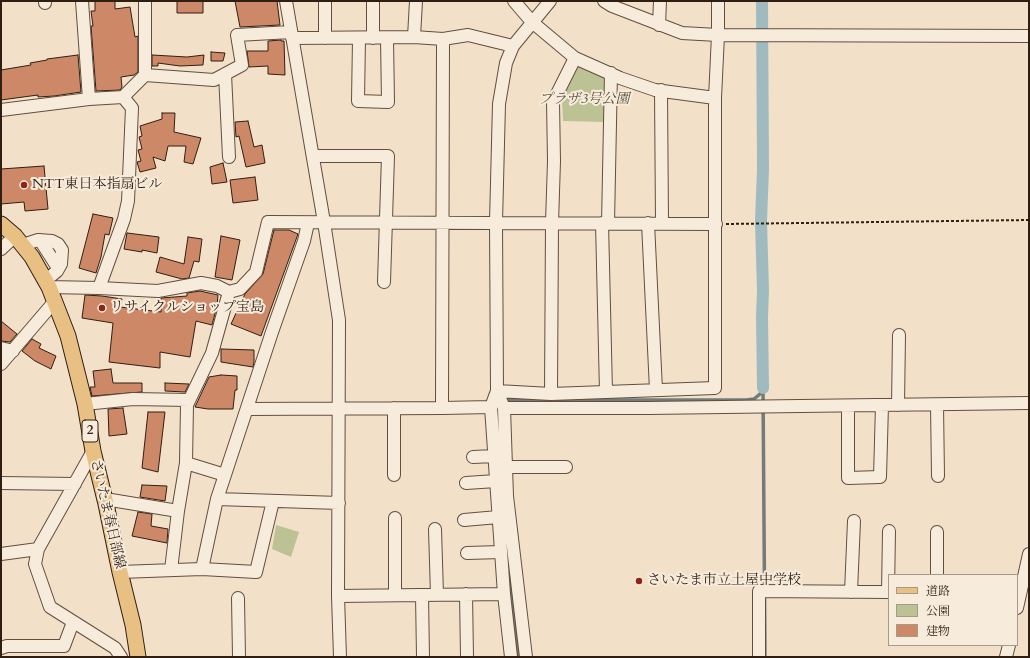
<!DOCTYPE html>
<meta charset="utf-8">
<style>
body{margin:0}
#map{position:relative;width:1030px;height:658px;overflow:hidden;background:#f2e1c8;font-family:Cardo,"Noto Serif JP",serif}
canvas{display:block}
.frame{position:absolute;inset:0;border:2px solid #301e13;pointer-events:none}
.legend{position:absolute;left:888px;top:574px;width:130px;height:72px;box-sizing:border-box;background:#f7ecdb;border:1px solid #a79a8b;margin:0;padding:5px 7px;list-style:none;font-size:12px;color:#301e13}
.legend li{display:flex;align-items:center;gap:8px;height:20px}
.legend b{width:20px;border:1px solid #a79a8b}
</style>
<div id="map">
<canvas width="1030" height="658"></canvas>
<div class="frame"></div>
<ul class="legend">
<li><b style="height:5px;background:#e9c084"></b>道路</li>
<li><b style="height:11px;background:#bdc294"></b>公園</li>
<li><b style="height:11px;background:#cd8868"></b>建物</li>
</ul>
</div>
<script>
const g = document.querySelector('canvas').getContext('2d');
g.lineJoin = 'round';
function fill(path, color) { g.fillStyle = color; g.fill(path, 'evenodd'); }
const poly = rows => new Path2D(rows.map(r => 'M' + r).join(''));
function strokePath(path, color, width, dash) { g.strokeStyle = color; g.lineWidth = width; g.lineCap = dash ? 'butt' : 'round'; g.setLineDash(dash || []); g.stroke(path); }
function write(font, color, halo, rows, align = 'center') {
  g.font = font + ' Cardo,"Noto Serif JP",serif'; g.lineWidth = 4; g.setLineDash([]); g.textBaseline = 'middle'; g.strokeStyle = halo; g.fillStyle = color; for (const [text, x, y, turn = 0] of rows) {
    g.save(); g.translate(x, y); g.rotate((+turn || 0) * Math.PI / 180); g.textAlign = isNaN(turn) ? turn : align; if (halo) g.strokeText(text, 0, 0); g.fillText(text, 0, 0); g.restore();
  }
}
const green = poly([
 [583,63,602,73,606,79,605,122,563,121,562,101,568,80,576,66],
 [276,525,299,532,291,557,272,549]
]);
const stream = poly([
 [763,388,765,657],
 [556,400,746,400,754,399,760,394,763,388],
 [504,401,509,399,547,400],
 [508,556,516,627,518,657]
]);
const canal = poly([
 [762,1,763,169,761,221,763,291,762,317,763,388]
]);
const building = poly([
 [95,1,115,1,115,9,130,7,135,37,138,36,138,72,134,75,121,77,122,87,120,90,96,91,91,26,93,26,91,11,95,11,95,1],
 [177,1,203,1,203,13,177,13,177,1],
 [235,1,277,1,280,25,240,27,235,1],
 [281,40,281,41,284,41,285,75,268,74,268,66,249,67,247,51,268,51,268,41,281,40],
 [211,52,225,53,223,61,211,61,211,52],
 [78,55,81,92,54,96,38,97,38,95,1,100,1,70,31,65,30,63,47,60,47,59,78,55],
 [152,55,187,57,204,55,203,65,180,66,158,63,158,66,152,66,152,55],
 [162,113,175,113,174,132,201,138,193,164,184,162,186,146,168,146,165,161,153,157,156,168,140,172,137,162,141,161,138,150,142,149,139,137,142,136,140,126,162,119,162,113],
 [248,121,254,147,262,145,265,163,246,167,239,136,236,137,235,122,248,121],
 [223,163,227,182,212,184,210,167,223,163],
 [44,166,48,209,25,211,24,202,1,204,1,169,44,166],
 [255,177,258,200,233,203,230,180,255,177],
 [93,214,113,218,109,235,105,234,101,257,96,273,79,268,93,214],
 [274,230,289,230,298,234,261,336,231,324,245,294,263,274,274,230],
 [127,233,159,237,157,253,142,250,142,252,124,249,127,233],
 [221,236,240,240,232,280,215,277,221,236],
 [188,237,202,239,199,262,194,261,189,278,182,279,156,272,160,257,184,264,188,237],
 [200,291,218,295,217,306,212,325,196,321,190,357,160,352,160,368,109,362,113,323,82,318,85,295,102,296,122,299,120,307,161,312,161,298,187,296,187,293,200,291],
 [1,321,17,334,10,342,1,341,1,321],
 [32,339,41,344,39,348,56,356,51,369,35,361,22,351,32,339],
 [221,349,254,350,254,362,253,367,221,362,221,349],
 [111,369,113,383,142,383,142,392,92,396,90,387,95,387,93,371,111,369],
 [221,375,237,376,237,390,235,390,233,409,208,409,195,407,209,377,221,375],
 [165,383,189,384,185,392,165,391,165,383],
 [123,408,127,434,109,436,108,409,123,408],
 [148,412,165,412,158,472,142,468,148,412],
 [142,485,167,486,165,501,140,497,142,485],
 [138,512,152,514,151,526,168,529,167,543,132,536,138,512]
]);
const path = poly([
 [726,224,1029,220]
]);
const minor = poly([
 [82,1,89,99],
 [286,1,324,222,339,320,338,596,340,657],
 [373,1,373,38],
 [416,1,414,37,443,39,468,35,513,46],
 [514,1,532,22,575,58,620,78,655,90,715,98],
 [604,1,612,6,682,33,718,35,1029,36],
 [45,3,45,1],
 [659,25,660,1],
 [292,38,414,37],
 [325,38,325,1],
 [359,38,358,101,388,102,387,38],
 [225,74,229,157],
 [145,75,145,1],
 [661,90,662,223],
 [123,97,145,75,214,80,242,65,237,35,291,32],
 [1,110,89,99,123,97,132,108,128,201,124,219,99,288,158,291,201,283,217,286,229,292,240,289,256,272,268,222,716,224],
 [313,156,388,156,384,282],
 [602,223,606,392],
 [608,223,611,73],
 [648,223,656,390],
 [40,240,58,268],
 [23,245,38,240,52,241,58,244,62,250,61,264,57,271,45,281],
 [1,249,15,236],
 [49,287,99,288],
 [1,348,13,351],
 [1,364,55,301],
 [551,394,552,223,554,161,553,102,575,58],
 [85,404,133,399,189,400],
 [898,405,899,335],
 [937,405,938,476],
 [848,406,848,478,880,477,882,405],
 [394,408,394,475],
 [442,408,443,39],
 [504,408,648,408,1029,403],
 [247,409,442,408,491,407],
 [93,451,38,549,35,564,50,607,115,648,121,657],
 [473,457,494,456],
 [506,467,566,467],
 [225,475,186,463,187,405,212,353,229,292],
 [1,483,75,484],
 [466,483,496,481],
 [105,499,178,511],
 [217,499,339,503],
 [464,520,498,517],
 [435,529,437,595],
 [937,532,937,575],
 [467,553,501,552],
 [1,554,38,549],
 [202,569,217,499,272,332,304,241,308,223],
 [171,570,178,511,186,463],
 [120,572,202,569,256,572,273,501],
 [851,592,854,521],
 [888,592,889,531],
 [466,594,467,657],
 [395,595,395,518],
 [422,595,423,657],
 [338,596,504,594],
 [238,598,239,657],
 [1017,608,1029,554],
 [1,648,7,646,64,646,73,622],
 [511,657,504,594,491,407,497,391,496,222,499,104,506,63,513,46,550,1],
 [526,657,507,496,504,408,497,391,551,394,715,388,715,98,718,35,718,1],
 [759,657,759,591,889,592],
 [1006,657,1009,645]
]);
const major = poly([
 [1,224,15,236,32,257,49,287,68,336,85,404,93,451,106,504,120,572,133,625,138,657]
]);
const markers = [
 [24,185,4,"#8f2418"],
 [102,308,4,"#8f2418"],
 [639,581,4,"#8f2418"]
];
const shields = [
 [90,431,16]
];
const shieldNames = [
 ["2",90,431]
];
const parkNames = [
 ["プラザ3号公園",584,100]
];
const poiNames = [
 ["NTT東日本指扇ビル",32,185],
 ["リサイクルショップ宝島",110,308],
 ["さいたま市立土屋中学校",647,581]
];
const streetNames = [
 ["さいたま春日部線",107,514,77]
];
fill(green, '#bdc294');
strokePath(stream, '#737c7a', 3.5);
strokePath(canal, '#9fbbbf', 12);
fill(building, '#cd8868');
strokePath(building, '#301e13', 1);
strokePath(minor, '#604f40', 14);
strokePath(major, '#301e13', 17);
strokePath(path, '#301e13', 2, [3, 2]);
strokePath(minor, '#f7ecdb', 12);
strokePath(major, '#e9c084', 15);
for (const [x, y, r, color] of markers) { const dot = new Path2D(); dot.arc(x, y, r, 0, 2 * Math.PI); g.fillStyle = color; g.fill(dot); strokePath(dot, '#f7ecdb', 1.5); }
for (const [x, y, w] of shields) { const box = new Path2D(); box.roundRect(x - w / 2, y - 11, w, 22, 3); g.fillStyle = '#f7ecdb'; g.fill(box); strokePath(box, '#301e13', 1); }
write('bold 13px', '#301e13', null, shieldNames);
write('italic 14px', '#5a4f3a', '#f7ecdb', parkNames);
write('14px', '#301e13', '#f7ecdb', poiNames, 'left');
write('14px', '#301e13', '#f7ecdb', streetNames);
</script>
